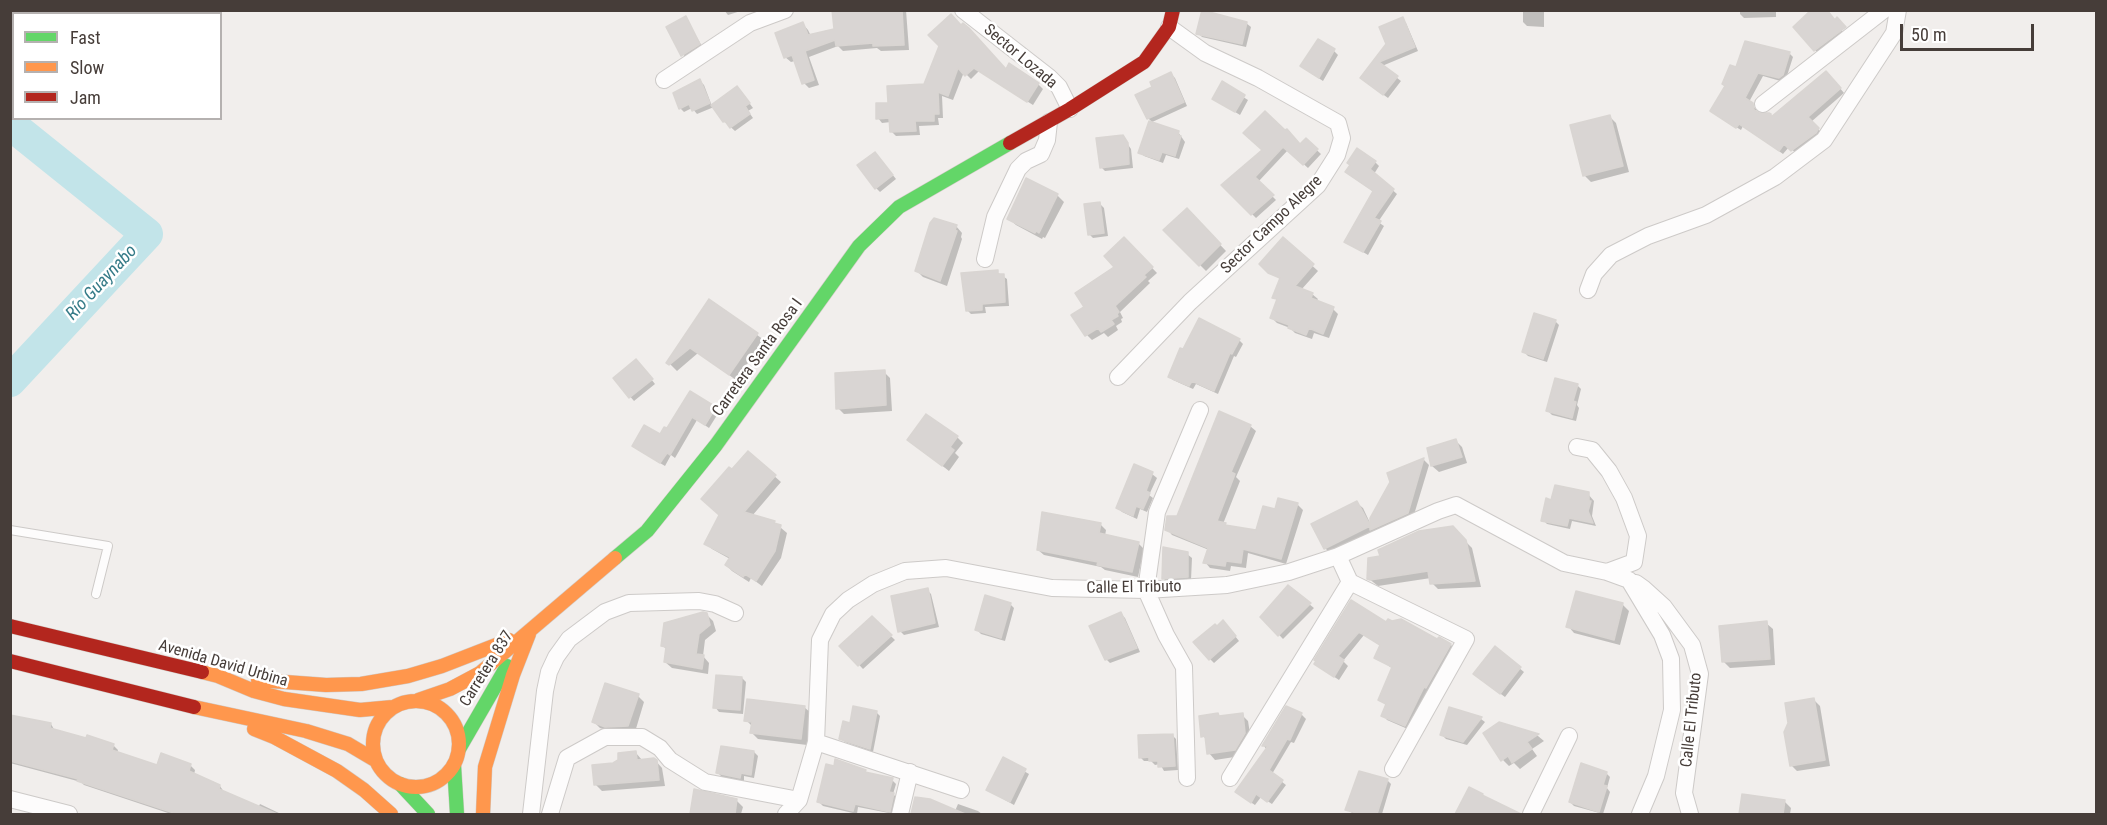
<!DOCTYPE html>
<meta charset="utf-8">
<style>
body{margin:0}
#map{position:relative;width:2107px;height:825px;overflow:hidden;background:#f1eeec;font-family:"Roboto Condensed",sans-serif}
canvas{display:block}
.frame{position:absolute;inset:0;border:12px solid #463d39;pointer-events:none}
.legend{position:absolute;left:12px;top:12px;width:210px;height:108px;box-sizing:border-box;background:#fff;border:2px solid #b5b1b0;margin:0;padding:8px 10px;list-style:none;font-size:18px;color:#463d39}
.legend li{display:flex;align-items:center;gap:12px;height:30px}
.legend b{width:30px;border:2px solid #b5b1b0}
.scale{position:absolute;left:1900px;top:24px;width:134px;height:27px;box-sizing:border-box;border:3px solid #463d39;border-top:0;padding-left:8px;font-size:18px;line-height:21px;white-space:nowrap;color:#463d39;-webkit-text-stroke:4px #fff;paint-order:stroke}
</style>
<div id="map">
<canvas width="2107" height="825"></canvas>
<div class="frame"></div>
<ul class="legend">
<li><b style="height:8px;background:#63d668"></b>Fast</li>
<li><b style="height:8px;background:#ff974d"></b>Slow</li>
<li><b style="height:8px;background:#b3261e"></b>Jam</li>
</ul>
<div class="scale">50 m</div>
</div>
<script>
const g = document.querySelector('canvas').getContext('2d');
g.lineJoin = 'round';
function fill(path, color) { g.fillStyle = color; g.fill(path, 'evenodd'); }
const poly = rows => new Path2D(rows.map(r => 'M' + r).join(''));
function strokePath(path, color, width, dash) { g.strokeStyle = color; g.lineWidth = width; g.lineCap = dash ? 'butt' : 'round'; g.setLineDash(dash || []); g.stroke(path); }
function write(font, color, halo, rows, align = 'center') {
  g.font = font + ' "Roboto Condensed",sans-serif'; g.lineWidth = 5; g.setLineDash([]); g.textBaseline = 'middle'; g.strokeStyle = halo; g.fillStyle = color; for (const [text, x, y, turn = 0] of rows) {
    g.save(); g.translate(x, y); g.rotate((+turn || 0) * Math.PI / 180); g.textAlign = isNaN(turn) ? turn : align; if (halo) g.strokeText(text, 0, 0); g.fillText(text, 0, 0); g.restore();
  }
}
const shadow = poly([
 [724,10,744,10,728,15],
 [833,10,906,10,909,50,881,51,877,48,843,51,838,46,809,57,819,85,809,88,804,83,795,61,791,62,785,57,803,24,808,30,811,36,836,30],
 [1517,10,1550,10,1550,11,1544,11,1544,27,1527,26,1523,22,1523,11],
 [1740,10,1776,10,1776,17,1744,18,1740,14],
 [1825,10,1842,30,1842,34,1819,54,1815,50],
 [686,18,703,48,686,59,668,27],
 [1402,19,1406,23,1418,51,1382,66,1401,81,1388,98,1366,82],
 [1246,23,1251,27,1246,47,1202,37,1198,33],
 [940,46,1038,84,1043,89,1033,105,979,71,971,79,964,72,953,100,942,96,943,118,938,118,939,125,919,126,920,135,896,136,891,131,891,122,882,123,878,118,889,104,925,85],
 [1334,51,1338,55,1323,81,1306,70],
 [1789,53,1793,57,1786,79,1784,82,1763,76,1749,102,1756,109,1758,115,1769,114,1772,117,1830,76,1844,93,1811,122,1822,133,1797,154,1789,147,1783,154,1743,126,1741,130,1716,115,1737,70],
 [1171,74,1175,78,1187,106,1150,123,1178,132,1185,142,1179,159,1166,155,1163,163,1144,156,1140,152,1151,121,1148,118,1154,88],
 [700,81,704,85,712,106,741,92,753,108,748,111,753,118,735,131,724,121,714,107,697,114,692,108,684,112,680,108],
 [1222,84,1248,100,1240,115,1214,99],
 [1610,117,1616,123,1629,172,1591,182,1585,176],
 [1245,133,1300,146,1306,140,1321,154,1308,168,1288,150,1258,182,1276,200,1256,218,1223,185,1264,151],
 [1124,139,1131,149,1133,168,1105,171,1101,167],
 [879,158,896,179,880,192,876,188],
 [1375,162,1379,166,1374,174,1397,194,1378,222,1384,226,1368,255,1346,242,1374,192,1351,176],
 [1026,180,1057,195,1064,202,1045,238,1043,237,1042,239,1016,225,1009,219],
 [1100,204,1104,208,1108,236,1093,238,1089,234],
 [1187,210,1226,251,1206,271,1165,230],
 [956,226,962,233,961,237,962,239,947,286,923,277,917,271],
 [1124,239,1157,273,1148,281,1150,283,1120,312,1123,318,1121,319,1122,322,1116,326,1118,330,1108,337,1104,333,1092,340,1087,335,1086,307,1116,267],
 [1283,239,1318,271,1301,290,1312,294,1318,299,1316,302,1333,309,1338,314,1329,338,1314,333,1312,339,1295,333,1290,328,1277,323,1271,317,1278,301,1274,297,1281,280,1261,264],
 [997,272,1007,279,1009,306,985,307,986,313,971,314,967,310],
 [710,301,764,340,736,380,698,353,677,371,668,362],
 [1555,321,1559,325,1547,362,1528,356,1524,352],
 [1239,340,1243,344,1236,357,1234,356,1218,394,1196,384,1193,389,1173,380,1169,376],
 [640,365,655,384,634,401,615,379],
 [884,372,890,378,892,411,844,414,838,408],
 [1577,385,1581,389,1577,405,1579,408,1576,421,1552,415,1548,411],
 [691,393,719,412,709,428,697,420,675,458,671,455,665,466,638,450,634,446,661,436,668,430],
 [1250,426,1256,431,1236,477,1240,481,1223,524,1228,527,1257,532,1276,511,1280,500,1298,505,1303,510,1286,564,1248,553,1246,568,1231,566,1230,571,1210,568,1205,562,1209,550,1172,535,1167,529],
 [957,437,963,443,955,453,959,457,949,471,909,440],
 [1456,441,1462,447,1467,463,1439,472,1432,466,1429,449],
 [748,453,781,482,752,516,774,522,787,533,781,558,762,586,751,578,749,582,732,571,726,565,730,559,712,549,706,543,721,515,732,472],
 [1424,460,1429,465,1413,518,1331,554,1325,548,1357,503,1363,508,1371,525,1392,483,1389,474],
 [1135,466,1152,474,1157,478,1149,495,1153,498,1147,512,1140,509,1137,519,1122,512,1118,508],
 [1588,494,1594,501,1592,516,1596,526,1572,521,1570,529,1547,524,1543,520,1552,501],
 [1101,525,1106,530,1105,536,1138,543,1144,549,1138,577,1105,570,1101,567,1044,555,1038,550],
 [1452,528,1472,548,1481,587,1438,589,1432,583,1431,578,1378,586,1368,578,1382,557],
 [1187,554,1192,558,1191,580,1167,582,1163,578],
 [1288,587,1314,608,1283,639,1262,617],
 [927,590,931,594,939,627,904,635,900,631],
 [1577,593,1623,605,1629,611,1620,645,1574,633,1568,626],
 [1352,602,1387,624,1451,645,1455,649,1410,730,1387,720,1383,715,1387,706,1380,700,1393,669,1376,657,1381,646,1364,635,1343,661,1348,666,1339,680,1321,668],
 [1010,604,1014,608,1005,641,981,634,977,630],
 [1121,614,1125,618,1140,652,1110,663,1106,659],
 [707,615,713,621,716,631,705,640,703,656,709,663,708,674,672,668,665,662,667,650,663,646],
 [872,618,895,640,863,669,841,646],
 [1766,623,1773,629,1775,665,1730,668,1724,662],
 [1227,626,1239,641,1214,663,1210,659,1217,628],
 [1495,648,1524,672,1505,697,1479,678],
 [742,678,746,682,743,714,719,712,715,707],
 [638,696,644,702,635,732,612,732,600,728,594,722],
 [1814,700,1820,706,1830,766,1797,771,1791,765],
 [804,707,811,713,807,745,758,739,752,733,753,727,746,720],
 [1287,708,1302,715,1306,719,1294,743,1291,742,1272,774,1286,785,1272,804,1261,797,1255,805,1241,796,1267,750,1264,746],
 [1450,709,1481,719,1485,722,1467,745,1446,739,1442,735],
 [876,712,880,716,873,752,845,742,841,738,851,724],
 [10,715,51,724,55,731,113,745,118,750,117,753,158,767,190,765,195,770,194,775,220,786,224,792,258,808,260,804,281,814,171,814,84,785,81,782,10,763],
 [1218,715,1221,718,1242,715,1248,721,1251,740,1241,756,1215,760,1209,753,1207,740,1203,736],
 [1499,724,1538,736,1544,741,1532,749,1537,756,1520,769,1514,763,1509,766,1503,760],
 [1172,735,1176,739,1178,770,1164,771,1160,764,1155,765,1151,761,1144,761,1140,757],
 [754,752,758,756,754,778,744,776,744,781,722,777,718,773],
 [636,753,642,760,654,759,662,768,665,786,602,791,595,784,613,764],
 [1003,759,1029,774,1014,805,987,790],
 [865,771,868,774,892,780,896,784,893,794,897,798,894,814,858,807,857,814,823,806,819,802],
 [1606,773,1610,777,1607,788,1610,792,1603,814,1574,806,1570,802],
 [1387,780,1391,784,1382,814,1354,814,1347,810],
 [1469,789,1510,811,1514,814,1457,814],
 [695,791,736,800,743,807,741,814,692,814],
 [1743,796,1784,801,1791,808,1790,814,1741,814],
 [916,799,955,811,958,804,978,811,982,814,912,814]
]);
const river = poly([
 [10,124,147,234,10,381]
]);
const building = poly([
 [832,10,902,10,904,45,873,46,873,43,836,46,835,40,805,51,814,80,802,84,792,55,784,58,775,33,803,22,808,35,834,29,832,10],
 [1202,10,1247,22,1242,44,1196,34,1202,10],
 [1811,10,1827,10,1835,20,1837,17,1846,27,1814,51,1793,27,1811,10],
 [951,14,961,25,963,23,969,28,1006,69,1009,63,1039,83,1027,102,974,68,965,76,958,68,948,96,938,92,939,114,934,114,934,121,915,121,916,131,890,132,889,118,876,119,876,103,888,103,887,86,924,84,939,46,928,35,951,14],
 [686,16,700,44,681,56,666,27,686,16],
 [1403,17,1415,47,1379,62,1398,76,1383,95,1360,78,1386,44,1379,27,1403,17],
 [1318,39,1335,49,1319,78,1300,66,1318,39],
 [1745,41,1790,52,1783,75,1779,78,1758,73,1745,98,1753,103,1754,110,1759,113,1769,113,1771,114,1771,117,1826,71,1841,88,1808,117,1819,128,1816,133,1791,151,1784,144,1779,151,1739,124,1736,128,1710,111,1725,86,1722,84,1730,65,1736,67,1745,41],
 [1171,72,1184,102,1147,119,1135,95,1152,87,1150,82,1171,72],
 [700,79,710,103,692,111,689,104,679,109,673,93,700,79],
 [1222,81,1245,95,1235,112,1212,99,1222,81],
 [737,86,750,103,745,106,750,114,730,128,725,121,723,122,711,105,737,86],
 [1265,111,1285,130,1287,129,1300,144,1306,138,1318,149,1303,165,1283,147,1255,177,1274,195,1251,215,1221,185,1262,150,1243,133,1265,111],
 [1610,115,1623,166,1583,176,1570,125,1610,115],
 [1149,121,1179,131,1178,135,1181,136,1175,156,1162,152,1159,160,1138,153,1149,121],
 [1123,135,1128,143,1129,164,1100,168,1096,138,1123,135],
 [1357,148,1376,161,1370,169,1394,189,1374,218,1381,221,1363,252,1344,242,1373,191,1345,172,1350,165,1347,163,1357,148],
 [875,152,893,175,875,189,857,165,875,152],
 [1026,178,1058,194,1039,233,1036,231,1035,233,1007,219,1026,178],
 [1100,202,1104,233,1088,235,1084,204,1100,202],
 [1187,208,1221,244,1199,266,1163,230,1187,208],
 [934,218,957,225,955,230,957,231,940,281,915,271,930,223,934,218],
 [1124,237,1153,267,1144,275,1146,277,1115,306,1119,312,1117,314,1118,316,1111,320,1114,324,1101,332,1098,328,1085,336,1071,315,1084,307,1075,293,1114,267,1104,256,1124,237],
 [1283,237,1314,264,1295,286,1313,293,1311,298,1334,307,1323,334,1309,328,1306,335,1288,328,1289,325,1270,318,1277,299,1272,298,1280,278,1268,273,1259,264,1283,237],
 [998,270,998,274,1004,274,1005,302,982,304,982,310,966,311,961,273,998,270],
 [709,299,758,333,729,375,690,348,669,365,666,363,709,299],
 [1534,313,1556,320,1543,359,1522,352,1534,313],
 [1199,318,1240,339,1232,354,1230,353,1214,391,1192,381,1189,386,1168,377,1180,348,1183,349,1199,318],
 [636,359,653,379,629,398,613,378,636,359],
 [885,370,886,405,836,409,835,373,885,370],
 [1555,378,1578,384,1573,401,1576,402,1572,418,1546,411,1555,378],
 [690,391,716,407,705,425,692,417,670,455,667,453,660,463,632,446,644,425,660,434,664,427,667,428,690,391],
 [1219,411,1251,425,1231,472,1235,474,1217,521,1226,523,1225,525,1256,530,1263,506,1275,509,1278,498,1298,503,1281,559,1243,549,1241,563,1226,561,1225,566,1203,563,1208,548,1165,530,1167,516,1177,516,1219,411],
 [926,414,958,436,950,447,954,450,942,466,907,440,926,414],
 [1456,439,1462,457,1431,466,1427,448,1456,439],
 [748,451,776,475,744,512,775,521,774,523,781,525,775,551,756,581,745,574,743,577,725,565,730,557,704,544,719,515,701,499,729,467,732,469,748,451],
 [1424,458,1408,513,1370,530,1370,526,1324,549,1311,524,1357,501,1370,525,1370,518,1390,482,1387,473,1424,458],
 [1134,464,1153,472,1146,491,1150,493,1143,509,1136,506,1133,516,1116,508,1134,464],
 [1555,485,1589,492,1589,501,1591,501,1588,511,1593,523,1569,518,1567,526,1541,521,1546,498,1551,500,1555,485],
 [1042,512,1101,523,1099,533,1139,542,1132,572,1097,565,1098,562,1037,550,1042,512],
 [1453,526,1466,540,1475,581,1430,584,1428,571,1370,580,1367,579,1368,558,1380,556,1378,550,1419,531,1453,526],
 [1163,547,1188,552,1188,577,1162,579,1163,547],
 [1288,585,1311,603,1278,636,1260,617,1288,585],
 [928,588,935,623,898,632,891,596,928,588],
 [1576,591,1623,603,1614,640,1566,627,1576,591],
 [985,595,1011,603,1001,638,975,630,985,595],
 [1351,600,1386,622,1388,619,1392,621,1401,619,1437,639,1439,637,1451,644,1426,688,1424,687,1405,726,1381,716,1386,704,1378,700,1392,667,1374,658,1380,645,1359,632,1338,656,1344,660,1334,677,1314,664,1316,661,1314,660,1351,600],
 [703,612,707,613,710,625,699,634,696,654,704,655,702,669,664,662,666,647,661,646,664,623,703,612],
 [1121,612,1137,648,1105,660,1089,626,1121,612],
 [872,616,892,635,858,666,839,646,872,616],
 [1223,620,1236,636,1209,660,1193,642,1215,624,1217,626,1223,620],
 [1767,621,1770,659,1722,662,1719,626,1767,621],
 [1495,646,1521,667,1500,694,1473,674,1495,646],
 [716,675,742,677,740,710,713,708,716,675],
 [605,683,639,694,628,726,605,727,592,722,605,683],
 [1814,698,1825,760,1790,766,1784,732,1788,723,1785,703,1814,698],
 [747,699,805,706,801,739,750,733,752,722,744,721,747,699],
 [853,706,877,711,870,749,839,739,843,721,850,723,853,706],
 [1286,706,1302,713,1290,740,1287,739,1269,770,1283,780,1267,802,1256,794,1251,803,1235,792,1268,746,1262,746,1286,706],
 [1449,707,1482,717,1463,742,1440,735,1449,707],
 [1218,713,1219,716,1243,713,1245,733,1235,750,1207,754,1205,736,1201,737,1199,716,1218,713],
 [10,715,51,723,50,728,86,738,87,735,114,744,112,750,157,765,161,753,191,764,189,771,220,785,219,789,277,814,177,814,77,781,78,779,10,761,10,715],
 [1499,722,1539,734,1527,742,1532,749,1512,763,1508,756,1501,761,1483,733,1499,722],
 [1173,734,1175,766,1158,767,1158,761,1149,761,1149,757,1139,758,1138,735,1173,734],
 [721,746,754,751,751,775,741,773,740,778,716,773,721,746],
 [636,751,637,760,654,758,657,760,659,780,594,785,592,765,613,763,618,760,618,753,636,751],
 [1003,757,1026,769,1010,802,986,790,1003,757],
 [835,759,866,770,865,772,893,778,889,792,894,793,890,812,855,804,853,811,817,802,826,764,834,766,835,759],
 [1581,763,1607,772,1603,785,1607,786,1599,812,1569,802,1581,763],
 [1359,771,1388,779,1377,814,1361,814,1345,810,1359,771],
 [1469,787,1483,794,1482,795,1521,814,1455,814,1469,787],
 [694,789,737,799,735,814,690,814,694,789],
 [1742,794,1785,800,1783,814,1739,814,1742,794],
 [915,797,930,799,965,814,911,814,915,797]
]);
const lane = poly([
 [10,530,108,546,96,594]
]);
const street = poly([
 [963,10,1049,77,1059,87,1070,109],
 [664,80,750,23,785,10],
 [1763,104,1884,10],
 [985,259,995,217,1018,169,1026,161,1041,154,1047,140,1049,122],
 [1588,290,1594,274,1611,255,1648,236,1706,215,1775,177,1824,140,1894,33,1898,10],
 [1118,377,1190,302,1318,185,1337,155,1342,138,1338,123,1258,78,1205,53,1169,27],
 [1577,447,1592,450,1609,471,1624,498,1638,536,1634,562,1607,572],
 [1338,556,1350,582,1466,639,1393,769],
 [1636,583,1643,588,1664,607,1692,645,1700,674,1684,793,1690,814],
 [816,742,961,790],
 [1187,778,1184,667,1166,635,1146,590,1157,512,1200,410],
 [1230,778,1350,582],
 [10,799,69,814],
 [531,814,545,691,549,672,556,657,569,639,605,612,629,603,699,601,715,604,735,613],
 [550,814,567,758,605,737,642,737,660,748,670,760,705,782,799,800],
 [786,814,799,800,816,742,820,640,833,614,848,600,873,584,905,571,946,568,1052,588,1146,590,1227,585,1289,572,1338,556,1438,511,1456,505,1564,563,1607,572,1629,580,1662,635,1671,659,1672,710,1656,776,1640,814],
 [900,814,910,772],
 [1531,814,1569,736]
]);
const fast = poly([
 [615,558,647,531,716,445,859,246,899,207,1010,143],
 [459,749,507,666],
 [454,765,457,814],
 [400,784,428,814]
]);
const slow = poly([
 [202,672,218,676,254,691,284,699,360,710,393,707],
 [258,680,326,685,361,684,408,676,442,666,509,640],
 [418,700,450,689,480,673,615,558],
 '373 744a43 43 0 1 1 86 0a43 43 0 1 1-86 0Z',
 [194,707,306,731,348,744,375,760],
 [254,729,274,737,337,771,364,790,391,814],
 [483,814,485,767,513,675,529,634]
]);
const jam = poly([
 [1010,143,1070,109,1144,62,1169,27,1173,10],
 [10,626,202,672],
 [10,661,194,707]
]);
const streetNames = [
 ["Sector Lozada",1020,57,40],
 ["Sector Campo Alegre",1272,225,-44],
 ["Carretera Santa Rosa I",758,358,-54],
 ["Calle El Tributo",1134,588,-1],
 ["Avenida David Urbina",223,664,16],
 ["Carretera 837",487,669,-58],
 ["Calle El Tributo",1692,720,-84]
];
const waterNames = [
 ["Río Guaynabo",102,283,-47]
];
fill(shadow, '#0003');
strokePath(river, '#c2e4e9', 32);
fill(building, '#d9d5d3');
strokePath(building, '#d9d5d2', 1.5);
strokePath(lane, '#cdcac8', 10);
strokePath(street, '#cdcac8', 18);
strokePath(fast, '#d1cac5', 15);
strokePath(slow, '#d1cac5', 15);
strokePath(jam, '#d1cac5', 15);
strokePath(lane, '#fdfcfc', 8);
strokePath(street, '#fdfcfc', 16);
strokePath(fast, '#63d668', 14);
strokePath(slow, '#ff974d', 14);
strokePath(jam, '#b3261e', 14);
write('16px', '#463d39', '#fff', streetNames);
write('italic 18px', '#357b88', '#fff', waterNames);
</script>
